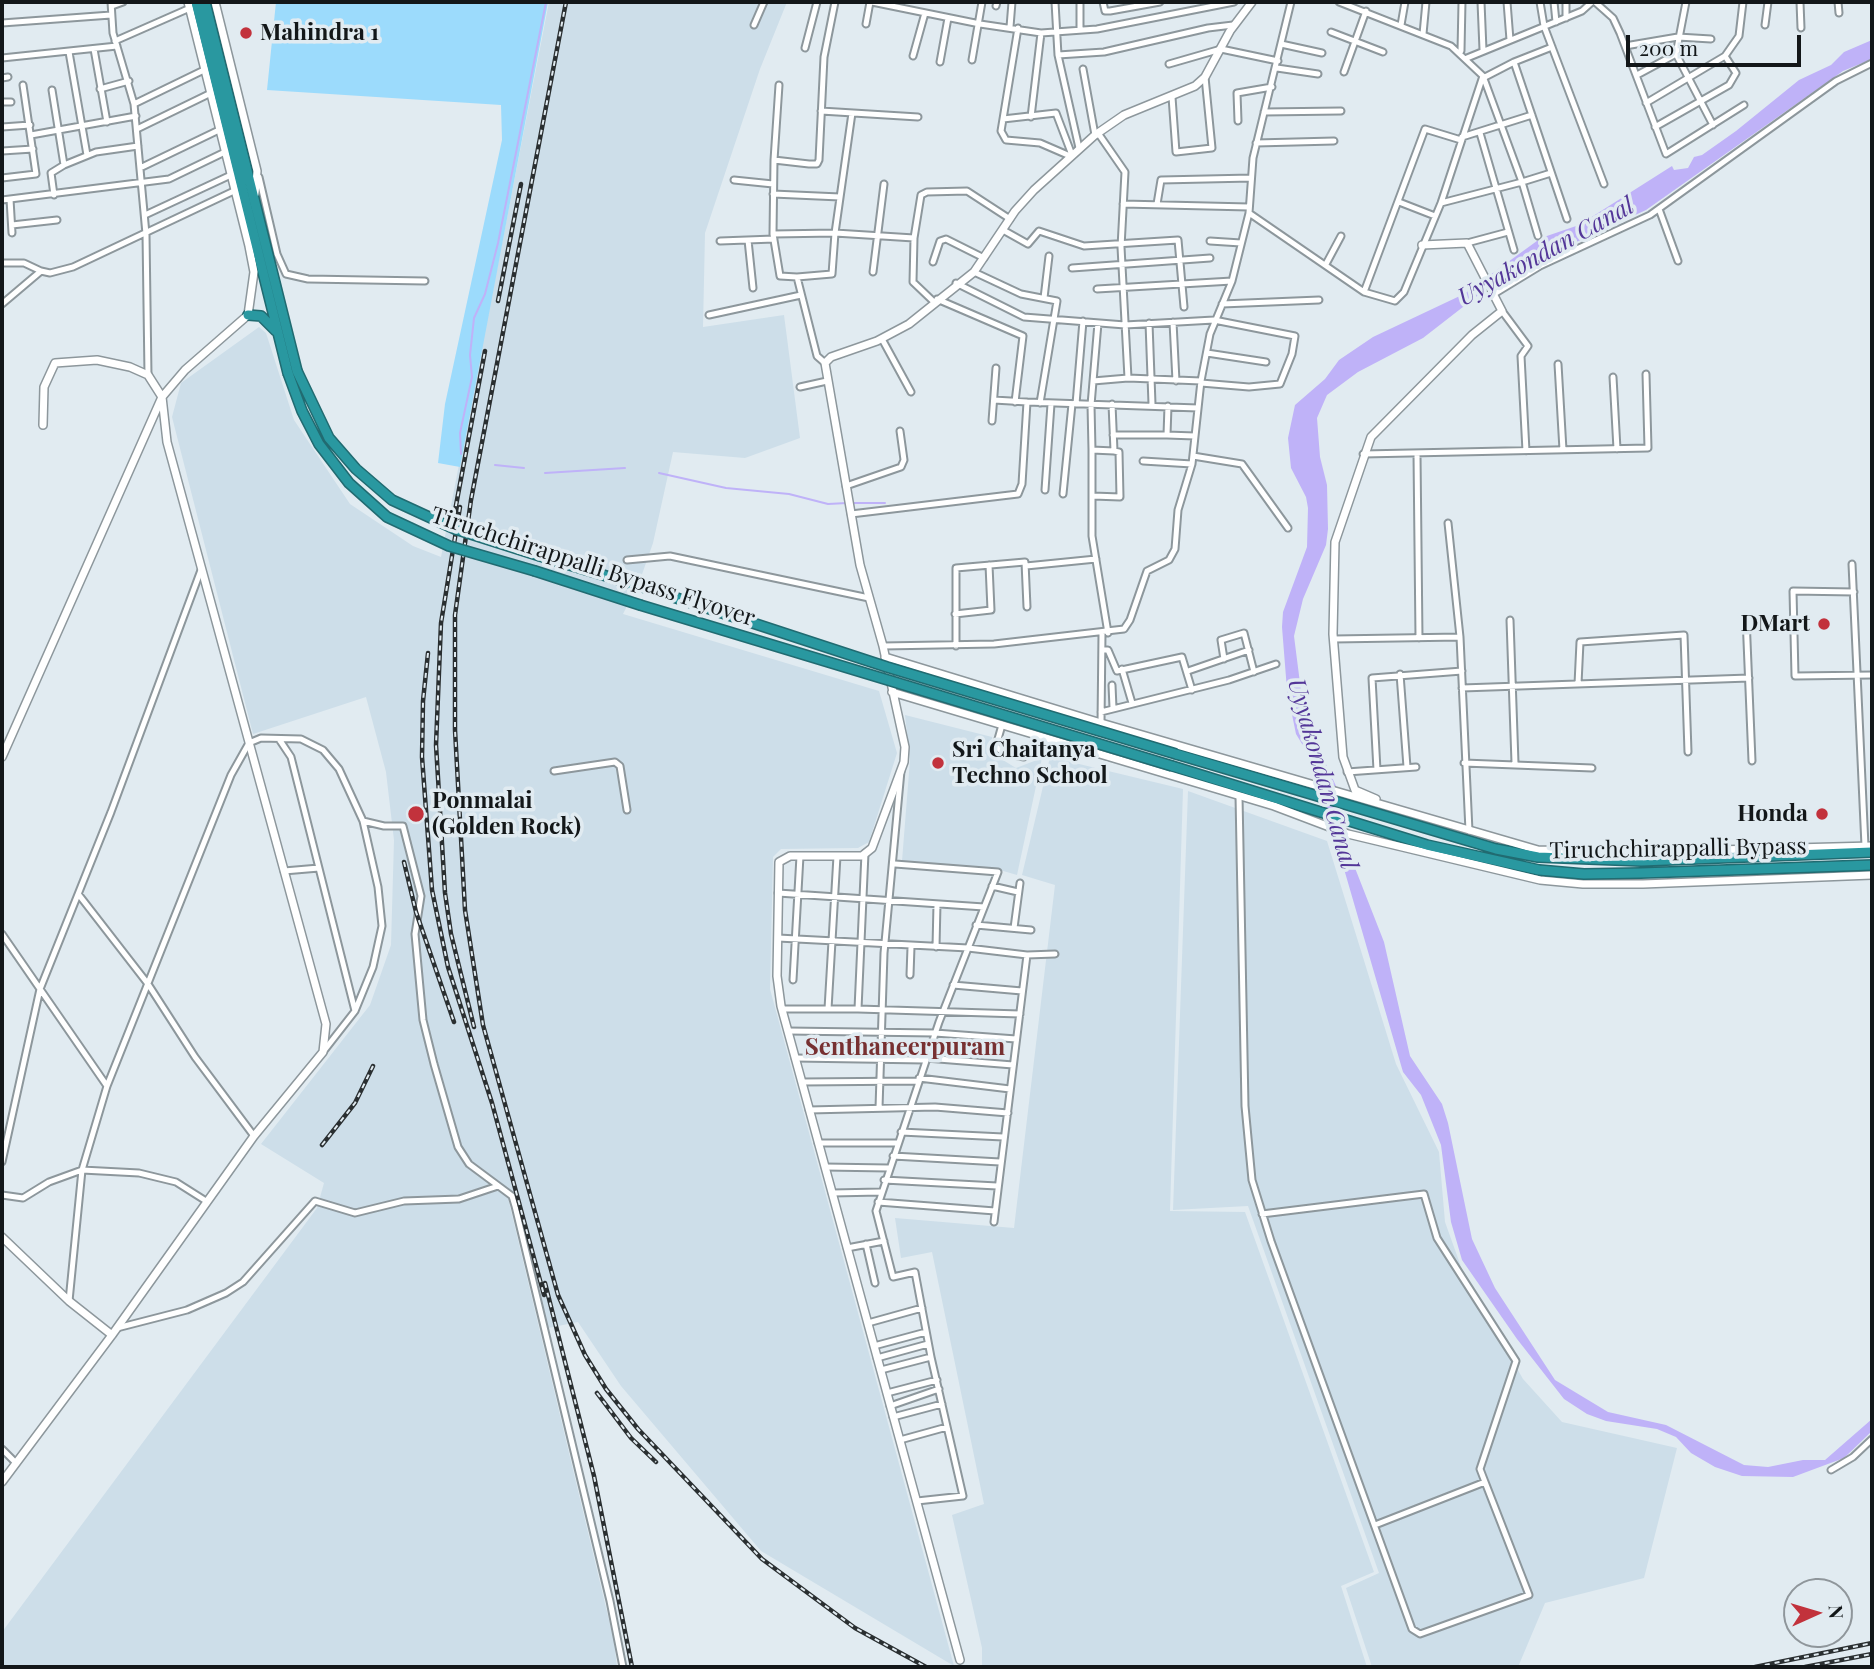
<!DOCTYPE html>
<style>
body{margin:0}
#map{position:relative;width:1874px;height:1669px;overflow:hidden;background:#e1ebf1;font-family:"Playfair Display",serif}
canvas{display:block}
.frame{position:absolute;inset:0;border:4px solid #131719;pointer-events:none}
.north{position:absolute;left:1783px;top:1578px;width:70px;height:70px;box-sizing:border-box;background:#e1ebf1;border:2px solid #8f969b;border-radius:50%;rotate:86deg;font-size:19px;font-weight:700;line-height:28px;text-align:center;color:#131719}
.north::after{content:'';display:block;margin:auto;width:24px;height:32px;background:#c2323c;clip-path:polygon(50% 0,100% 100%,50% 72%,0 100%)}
.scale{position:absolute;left:1626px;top:35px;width:175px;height:32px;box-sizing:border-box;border:4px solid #131719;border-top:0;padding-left:9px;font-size:21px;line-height:24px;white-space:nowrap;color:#131719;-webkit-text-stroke:5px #e1ebf1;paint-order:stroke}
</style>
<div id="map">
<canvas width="1874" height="1669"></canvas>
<div class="frame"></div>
<div class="north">N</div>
<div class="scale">200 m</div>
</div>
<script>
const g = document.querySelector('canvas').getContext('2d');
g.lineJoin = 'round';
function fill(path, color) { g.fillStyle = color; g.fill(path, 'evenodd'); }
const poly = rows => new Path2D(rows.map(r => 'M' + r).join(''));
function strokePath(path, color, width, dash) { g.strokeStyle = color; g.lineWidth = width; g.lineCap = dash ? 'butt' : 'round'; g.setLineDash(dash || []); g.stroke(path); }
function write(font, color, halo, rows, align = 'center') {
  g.font = font + ' "Playfair Display",serif'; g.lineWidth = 7; g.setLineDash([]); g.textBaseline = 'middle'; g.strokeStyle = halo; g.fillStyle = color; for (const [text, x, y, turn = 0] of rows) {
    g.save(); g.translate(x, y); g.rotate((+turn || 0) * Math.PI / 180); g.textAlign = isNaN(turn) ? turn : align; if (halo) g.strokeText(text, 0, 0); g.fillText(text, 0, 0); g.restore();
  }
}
const built = poly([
 [549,2,787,2,760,69,705,233,703,327,784,315,800,438,745,458,673,452,653,543,640,580,623,614,879,691,897,753,869,842,858,848,781,849,773,857,770,989,954,1666,761,1551,621,1386,578,1322,548,1328,514,1199,508,1198,614,1641,617,1667,2,1667,2,1632,317,1208,324,1183,261,1144,370,1005,391,945,394,840,386,772,366,697,253,734,172,417,181,383,259,327,266,333,294,420,350,504,413,546,441,557],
 [905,715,992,737,993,754,1016,768,1042,758,1017,875,1000,870,902,861,910,760],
 [1050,757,1183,789,1170,1211,1245,1212,1374,1572,1341,1586,1367,1667,982,1667,982,1648,952,1515,984,1504,932,1252,901,1258,895,1218,1014,1228,1055,885,1022,875],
 [1188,791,1327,841,1396,1064,1439,1152,1445,1222,1464,1275,1523,1379,1562,1422,1677,1448,1644,1578,1545,1603,1518,1667,1372,1667,1346,1588,1379,1573,1248,1206,1173,1210]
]);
const green = poly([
 [276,2,548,2,460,467,438,463,445,404,502,140,501,105,267,90]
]);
const water = poly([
 [1872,40,1872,59,1843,71,1646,210,1559,250,1481,293,1423,338,1358,372,1327,395,1317,418,1320,457,1327,485,1328,529,1326,545,1303,599,1294,636,1301,691,1311,713,1319,749,1336,786,1346,845,1384,942,1410,1056,1442,1104,1448,1123,1472,1239,1495,1288,1555,1380,1608,1412,1666,1425,1744,1465,1768,1467,1803,1460,1825,1460,1872,1419,1872,1431,1844,1458,1793,1477,1742,1476,1715,1467,1691,1453,1676,1437,1657,1429,1606,1421,1587,1414,1564,1399,1517,1339,1462,1260,1451,1222,1441,1145,1421,1095,1403,1072,1317,776,1310,757,1296,734,1287,690,1282,627,1283,612,1307,547,1308,508,1306,497,1291,468,1288,438,1295,405,1325,379,1339,360,1373,337,1464,294,1541,238,1579,225,1672,166,1674,170,1688,168,1694,157,1702,155,1736,131,1799,80,1831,65,1844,52]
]);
const stream = poly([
 [461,454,460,433,472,377,470,355,474,318,485,294,498,243,546,2],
 [495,465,524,468],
 [545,473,625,468],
 [659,473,726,488,789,494,828,504,847,503],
 [853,503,885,503]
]);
const street = poly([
 [111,2,113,33,134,104,146,234,148,375],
 [872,2,980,24,1041,33,1097,29,1234,2],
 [1055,2,1058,55,1079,148],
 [1080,2,1080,30],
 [1103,2,1105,11,1110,11,1160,2],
 [1481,2,1483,50],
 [1507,2,1510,40],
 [1540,2,1544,26,1604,184],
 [1554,2,1556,22],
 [1566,2,1566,18],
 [1595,2,1613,18,1620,33,1666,154,1744,105],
 [1686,2,1676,54,1713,125],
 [1800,2,1801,28],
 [1838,2,1839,13],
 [112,6,123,2],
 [996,6,997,2],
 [2,23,111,15],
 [866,24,870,2],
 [754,25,764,2],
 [1401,25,1405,2],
 [1765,25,1768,2],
 [1010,27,1012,2],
 [1018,28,1003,119,1056,113,1072,155],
 [1331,32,1383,52],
 [1423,34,1426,2],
 [115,41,190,8],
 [1281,44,1322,53],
 [1625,46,1678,37,1711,39],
 [1552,47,1514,62,1567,219],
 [805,48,817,2],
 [94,49,107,122],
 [1461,51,1462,2],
 [69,52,87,155],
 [1058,55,1104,52,1208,28,1233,25],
 [913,56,925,13],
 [2,58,117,46],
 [1467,58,1582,11,1592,2],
 [972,60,982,2],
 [940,62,948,18],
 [1169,64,1221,49,1278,61],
 [1277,68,1318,74],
 [1083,69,1095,135],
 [1344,72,1366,11],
 [1637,75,1676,54],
 [1485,77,1514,62],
 [2,78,8,77],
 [100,89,129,81],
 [52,90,64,165],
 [1172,97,1176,152,1212,148,1205,77],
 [2,102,11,102],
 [1646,103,1725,56],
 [134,104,206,69],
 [821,111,918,117],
 [1264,112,1341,111],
 [1031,117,1041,33],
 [1003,119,1001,131,1006,140,1040,143,1070,156],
 [1238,121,1237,93,1272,87],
 [2,127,30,125],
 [1655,127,1729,85,1736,73,1725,56,1739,36,1743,2],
 [137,129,211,93],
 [1098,133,1125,172,1121,247,1128,378,1201,381],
 [1480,133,1514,250],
 [31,135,136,116],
 [1462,137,1532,115],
 [1256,143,1334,141],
 [2,151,33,149],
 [774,160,779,85],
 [140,168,221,129],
 [259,177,277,254,286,274,308,279,425,281],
 [2,178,36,174,23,85],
 [734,180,773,184],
 [773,194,840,197],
 [54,195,51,173,64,165,96,152,138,146],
 [10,199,12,233],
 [2,200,169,179,227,151],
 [1399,202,1435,216],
 [1441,203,1522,182,1483,76],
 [1123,204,1249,207],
 [1157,204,1161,180,1251,178],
 [1659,209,1678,261],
 [1249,213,1364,292,1395,301,1404,292,1441,203,1483,76,1451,46,1339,2],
 [145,215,233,174],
 [12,225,57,220],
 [1003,230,1028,244,1039,231,1084,246,1178,240,1184,307],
 [773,234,774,160,809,164,817,164,819,160,824,57,835,2],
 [1538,236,1522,182,1551,173],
 [914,238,921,195,927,192,967,191,1010,219],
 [748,240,753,288],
 [720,241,774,239],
 [1210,241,1241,243],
 [1467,243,1508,232],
 [933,262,940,241,946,239,984,258],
 [2,263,24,263,41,271],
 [1326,264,1341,236],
 [1072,268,1210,258],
 [873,272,884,184],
 [974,272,1021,294,1057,301,1040,403],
 [797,277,780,276,773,234,835,233,852,113],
 [956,283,1024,317,1125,325,1214,320,1295,336,1292,354,1280,384,1249,387,1201,383],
 [1097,289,1232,281],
 [1364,292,1425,129,1461,140],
 [1494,294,1540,266,1650,215,1836,81,1872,63],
 [1044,298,1049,256],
 [937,299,1023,336,1015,402],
 [2,304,41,271,50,273,73,267,236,190],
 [1222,304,1319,300],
 [1502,311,1528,346,1521,356,1526,451],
 [709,315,801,295],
 [1173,322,1176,381],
 [1149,323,1152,404],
 [882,339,911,392],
 [1207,353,1266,362],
 [825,363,817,356,797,277,832,274,835,233,914,238,913,282,934,302],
 [1558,364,1563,450],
 [1613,377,1617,449],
 [1093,381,1128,378],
 [800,387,827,381],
 [1027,402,1198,408],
 [1076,404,1083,321],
 [1168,406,1167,435,1195,436],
 [992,421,996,368],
 [1113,435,1167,435],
 [1092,450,1091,405,1098,323],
 [1363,454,1648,448,1646,374],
 [1417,454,1419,638],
 [1193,456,1242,464,1288,528],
 [1143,461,1192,464],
 [846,486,901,467,904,460,900,431],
 [1045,490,1051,404],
 [1063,494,1072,404],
 [1093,496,1120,497,1119,452,1114,451,1112,404],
 [851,514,1018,494,1022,484,1027,402,994,400],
 [1448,523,1460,637],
 [627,560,670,556,869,598],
 [1852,564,1865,846],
 [1026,566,1096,559],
 [1854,592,1793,591,1795,676,1872,675],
 [955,614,991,610,989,565],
 [1746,617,1752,761],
 [1510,620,1515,763],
 [1108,633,1092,536,1092,450,1114,451],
 [1334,639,1460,637,1469,831],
 [883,646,994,644,1124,629,1130,620,1147,571,1169,560,1175,549,1178,510,1192,464,1201,381,1210,334,1232,281,1249,213,1253,158,1291,2],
 [956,646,956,568,1025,562,1027,607],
 [1102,650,1108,650,1117,671,1182,657,1192,690],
 [1224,659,1221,640,1244,633,1254,672],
 [1122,669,1132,703],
 [1188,671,1249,650],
 [1400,674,1407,767],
 [1578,684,1580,642,1684,635,1688,752],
 [1112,685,1113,708],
 [1462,688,1749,678],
 [1101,712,1229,680,1276,664],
 [1101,723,1102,634],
 [1002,725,996,746,1003,753,1024,757,1039,736],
 [279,739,291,757,355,1011],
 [1464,763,1592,768],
 [1377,770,1372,678,1462,671],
 [554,771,615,762,620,766,627,810],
 [1347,772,1416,767],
 [1239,796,1245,1106,1252,1180,1271,1241,1412,1629,1420,1634,1529,1595,1485,1482,1375,1525],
 [895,864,998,872,939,1022,876,1211,893,1277,915,1272,931,1357,963,1496,917,1501],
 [284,871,319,868],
 [992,886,1018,892],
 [778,893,984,907],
 [79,895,148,984,195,1057,254,1136],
 [976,925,1031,930],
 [1014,928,1020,883],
 [2,934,107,1086],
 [778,938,968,948,1027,955,1055,954],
 [936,947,937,904],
 [910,975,911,947],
 [793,980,800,856],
 [953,985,1022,991],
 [782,1009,858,1009,865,853],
 [828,1009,837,856],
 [858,1009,1020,1014],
 [788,1031,935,1033,1016,1039],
 [323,1052,355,1011,373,967,382,926,378,887,363,821],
 [795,1058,925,1060],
 [926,1058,1013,1065],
 [919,1078,1010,1089],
 [802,1082,918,1081],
 [879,1108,884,953,901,771],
 [809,1110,935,1107,1008,1113],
 [901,1132,1003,1137],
 [818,1143,897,1143],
 [893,1156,1000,1162],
 [2,1162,40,989,111,812,201,570],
 [825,1167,888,1168],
 [884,1180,997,1186],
 [832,1193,880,1192],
 [2,1195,23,1198,49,1182,82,1170,139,1173,176,1182,206,1201],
 [878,1202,995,1211],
 [1262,1214,1424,1194,1437,1238,1516,1361,1480,1469,1485,1482],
 [994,1222,1027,955],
 [866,1244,875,1283],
 [847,1248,884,1241],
 [69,1301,82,1170,107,1086,231,775,249,743,261,738,301,739,323,750,339,769,363,821,384,826,403,826,421,896,415,934,423,1020,434,1064,458,1147,469,1164,512,1196,515,1206,610,1601,623,1667],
 [868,1323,922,1308],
 [117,1328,187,1310,226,1293,243,1282,315,1201,355,1213,404,1201,459,1199,498,1186],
 [874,1346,926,1332],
 [877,1358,928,1344],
 [881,1370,931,1357],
 [887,1393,937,1380],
 [890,1406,939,1389],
 [893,1417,942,1404],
 [900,1440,947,1427],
 [2,1449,16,1463],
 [1831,1470,1853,1457,1872,1439]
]);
const secondary = poly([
 [215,2,257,171,255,194],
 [885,657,1101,723,1538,850,1640,852,1872,846],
 [892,692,1274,806,1348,834,1540,880,1583,884,1643,884,1872,875],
 [2,757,162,397,185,370,248,315,254,272,249,246,188,2],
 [1376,799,1355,790,1343,757,1333,634,1335,542,1371,437,1472,335,1502,311,1467,243,1422,245],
 [2,1237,69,1301,112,1335],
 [2,1482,112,1335,254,1136,323,1052,326,1024,167,442,162,397,148,375,130,367,97,360,55,363,44,387,43,425],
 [960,1660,781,1006,777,976,779,862,790,856,862,856,872,848,904,762,905,747,883,646,860,565,825,363,831,357,877,341,909,324,974,272,1015,211,1034,190,1095,135,1124,115,1195,86,1205,77,1230,31,1252,2]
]);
const highway = poly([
 [196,2,288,373],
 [205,2,297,371],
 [248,315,261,316,276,331],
 [540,556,646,588],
 [535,571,640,605],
 [1176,754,1496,849,1538,857,1641,861,1872,852],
 [1172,766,1427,845,1539,870,1584,874,1641,873,1872,865]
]);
const rail = poly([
 [566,2,471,500,455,615,455,730,465,910,483,1025,558,1295,585,1355,606,1389,638,1429,762,1559,855,1628,926,1667],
 [498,301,521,184],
 [460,507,441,623,436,745,445,893,451,934,474,1027],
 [454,516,485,351],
 [428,653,423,701,422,757,432,890,448,967,492,1103,544,1295],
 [404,862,416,912,454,1022],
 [322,1145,355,1103,373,1066],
 [545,1283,594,1476,632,1667],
 [597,1393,631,1438,656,1462],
 [1755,1667,1872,1643],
 [1805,1667,1872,1654]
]);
const highwayBridge = poly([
 [297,371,329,438,356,469,392,500,455,529,540,556],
 [288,373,302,411,319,444,349,483,387,517,449,546,535,571],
 [646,588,887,667,1176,754],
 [640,605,1172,766]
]);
const markers = [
 [246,33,7,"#c2323c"],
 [1824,624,7,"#c2323c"],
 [938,763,7,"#c2323c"],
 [416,814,9,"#c2323c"],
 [1822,814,7,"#c2323c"]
];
const poiNames = [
 ["Mahindra 1",260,33],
 ["DMart",1810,624,"right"],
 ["Sri Chaitanya",952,750],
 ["Techno School",952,776],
 ["Ponmalai",432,801],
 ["(Golden Rock)",432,827],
 ["Honda",1808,814,"right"]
];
const streetNames = [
 ["Tiruchchirappalli Bypass Flyover",593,567,18],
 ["Tiruchchirappalli Bypass",1678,849,-1]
];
const waterNames = [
 ["Uyyakondan Canal",1546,252,-29],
 ["Uyyakondan Canal",1322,774,74]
];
const neighbourhoodNames = [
 ["Senthaneerpuram",905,1048]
];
fill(built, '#cddee9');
fill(green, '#9cdbfc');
fill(water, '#bfb2f8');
strokePath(stream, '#bfb2f8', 2);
strokePath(street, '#8d979c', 9);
strokePath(secondary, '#8d979c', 10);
strokePath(highway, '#216b71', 12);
strokePath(street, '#fff', 5);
strokePath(secondary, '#fff', 7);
strokePath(highway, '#2998a0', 9);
strokePath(rail, '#2a2f31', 4.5);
strokePath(rail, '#e1ebf1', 2, [5]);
strokePath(highwayBridge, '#216b71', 12, []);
strokePath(highwayBridge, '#2998a0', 9);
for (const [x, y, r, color] of markers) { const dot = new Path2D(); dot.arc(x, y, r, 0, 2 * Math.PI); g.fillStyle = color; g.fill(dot); strokePath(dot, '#e1ebf1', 2.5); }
write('bold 23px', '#131719', '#e1ebf1', poiNames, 'left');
write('23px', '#131719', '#e1ebf1', streetNames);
write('italic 24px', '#533698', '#e1ebf1', waterNames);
write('bold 24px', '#773031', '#e1ebf1', neighbourhoodNames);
</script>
